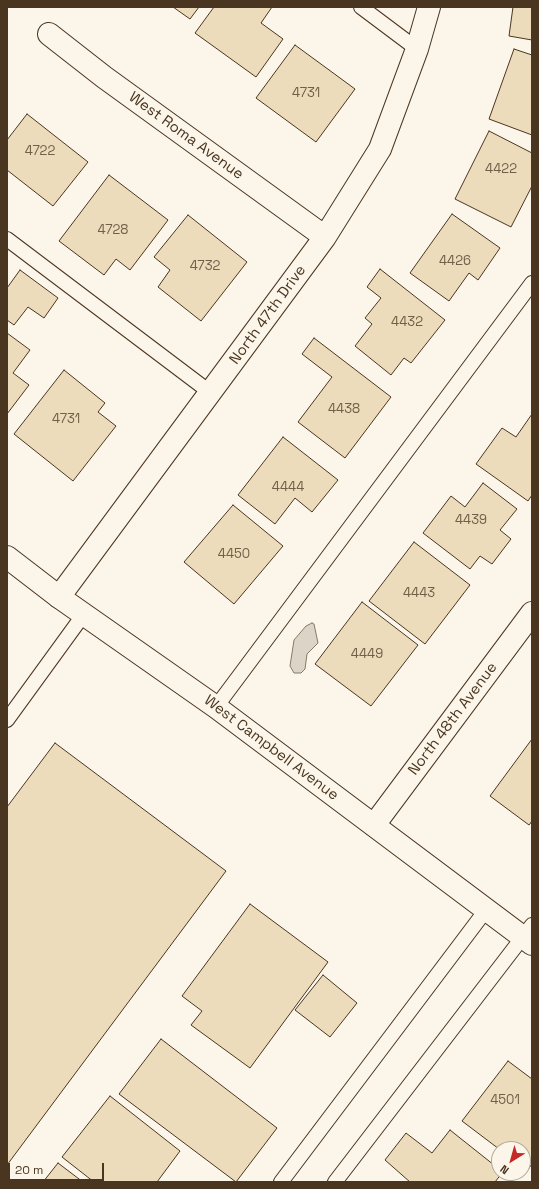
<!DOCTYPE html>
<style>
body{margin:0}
#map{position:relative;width:539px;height:1189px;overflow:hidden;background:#fbf6e9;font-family:"Space Grotesk",sans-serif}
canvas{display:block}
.frame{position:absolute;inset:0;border:8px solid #4a3520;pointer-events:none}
.north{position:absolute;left:491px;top:1141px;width:40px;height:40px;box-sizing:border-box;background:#fbf6e9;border:1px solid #b4a999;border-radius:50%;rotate:217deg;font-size:11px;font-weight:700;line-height:16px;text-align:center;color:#4a3520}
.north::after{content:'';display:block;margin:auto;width:14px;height:18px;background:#c62828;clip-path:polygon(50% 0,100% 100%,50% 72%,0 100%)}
.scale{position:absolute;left:8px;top:1163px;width:96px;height:18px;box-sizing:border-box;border:2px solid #4a3520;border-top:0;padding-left:5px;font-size:12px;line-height:14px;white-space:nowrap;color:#4a3520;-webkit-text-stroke:3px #fbf6e9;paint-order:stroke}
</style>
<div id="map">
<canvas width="539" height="1189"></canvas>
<div class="frame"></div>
<div class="north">N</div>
<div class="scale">20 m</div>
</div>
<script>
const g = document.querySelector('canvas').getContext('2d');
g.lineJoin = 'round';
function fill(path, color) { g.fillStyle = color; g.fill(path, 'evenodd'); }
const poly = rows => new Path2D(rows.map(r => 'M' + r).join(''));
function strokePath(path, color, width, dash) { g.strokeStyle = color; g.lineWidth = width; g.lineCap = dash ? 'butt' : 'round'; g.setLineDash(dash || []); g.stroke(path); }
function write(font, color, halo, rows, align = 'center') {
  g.font = font + ' "Space Grotesk",sans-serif'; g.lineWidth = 3; g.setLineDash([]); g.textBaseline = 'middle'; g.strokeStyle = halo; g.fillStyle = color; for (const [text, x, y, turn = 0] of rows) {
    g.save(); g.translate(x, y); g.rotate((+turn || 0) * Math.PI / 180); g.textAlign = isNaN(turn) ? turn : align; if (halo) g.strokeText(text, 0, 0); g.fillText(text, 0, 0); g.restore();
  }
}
const water = poly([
 [312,623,314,624,318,643,307,654,305,669,301,673,294,673,290,666,294,640,306,626,312,623]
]);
const building = poly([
 [173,7,199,7,190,19,173,7],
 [214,7,272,7,261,23,283,39,256,77,195,33,214,7],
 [513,7,532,7,532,40,509,36,513,7],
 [295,45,355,89,316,142,256,98,295,45],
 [514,49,532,55,532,135,489,119,514,49],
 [27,114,88,162,53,206,7,170,7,140,27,114],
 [489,131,532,153,532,186,511,227,455,199,489,131],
 [109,175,168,220,130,270,116,259,104,275,59,241,109,175],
 [452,214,500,248,478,280,469,273,449,301,410,273,452,214],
 [188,215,247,262,201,321,158,287,170,270,154,257,188,215],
 [380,269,445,320,411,363,404,358,391,375,355,346,372,324,365,318,381,298,367,287,380,269],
 [20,270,58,298,44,318,28,307,14,325,7,320,7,288,20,270],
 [7,333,30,350,13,373,29,385,7,414,7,333],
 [314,338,391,397,345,458,298,422,332,377,302,354,314,338],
 [64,370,105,403,98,412,116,426,73,481,14,434,64,370],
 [532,414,532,495,528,501,476,464,502,428,516,437,532,414],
 [283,437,338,480,312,512,295,498,275,524,238,495,283,437],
 [483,483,517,509,500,530,511,539,492,564,480,556,470,569,423,533,451,496,465,507,483,483],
 [233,505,283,546,234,604,184,562,233,505],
 [414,542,470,585,425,644,369,601,414,542],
 [362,602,418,645,371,706,315,664,362,602],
 [532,739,532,821,529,825,490,796,532,739],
 [55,743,226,871,7,1165,7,807,55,743],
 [250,904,328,962,250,1068,191,1025,202,1011,182,996,250,904],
 [323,975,357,1003,330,1037,295,1010,323,975],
 [161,1039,277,1128,236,1182,119,1094,161,1039],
 [508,1061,532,1079,532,1164,527,1171,523,1167,523,1149,499,1149,462,1121,508,1061],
 [110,1096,180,1151,157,1182,94,1182,62,1157,110,1096],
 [450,1130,499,1169,499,1173,502,1173,495,1182,410,1182,385,1160,406,1133,432,1153,450,1130],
 [58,1163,83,1182,43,1182,58,1163]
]);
const lane = poly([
 [361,7,417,49],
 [7,239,211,393],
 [216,707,532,283],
 [7,720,84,614],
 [281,1182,486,910],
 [335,1182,532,925]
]);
const street = poly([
 [49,34,104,77,325,237],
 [59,597,325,237,380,149,417,49,429,7],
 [374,825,532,613]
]);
const secondary = poly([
 [7,557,59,597,216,707,532,944]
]);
const numberNames = [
 ["4731",306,93],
 ["4722",40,151],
 ["4422",501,169],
 ["4728",113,230],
 ["4426",455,261],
 ["4732",205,266],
 ["4432",407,322],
 ["4438",344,409],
 ["4731",66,419],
 ["4444",288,487],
 ["4439",471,520],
 ["4450",234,554],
 ["4443",419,593],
 ["4449",367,654],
 ["4501",505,1100]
];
const streetNames = [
 ["West Roma Avenue",186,136,36],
 ["North 47th Drive",268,315,-54],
 ["North 48th Avenue",453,719,-53],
 ["West Campbell Avenue",271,748,37]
];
fill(water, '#dcd4c6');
strokePath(water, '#887966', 1);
fill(building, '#ecdcbc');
strokePath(building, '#4a3520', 1);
strokePath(lane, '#4a3520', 16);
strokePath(street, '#4a3520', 24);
strokePath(secondary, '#4a3520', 24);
strokePath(lane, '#fbf6e9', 14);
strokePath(street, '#fbf6e9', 22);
strokePath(secondary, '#fbf6e9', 22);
write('13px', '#725f47', null, numberNames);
write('15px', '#4a3520', '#fbf6e9', streetNames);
</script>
